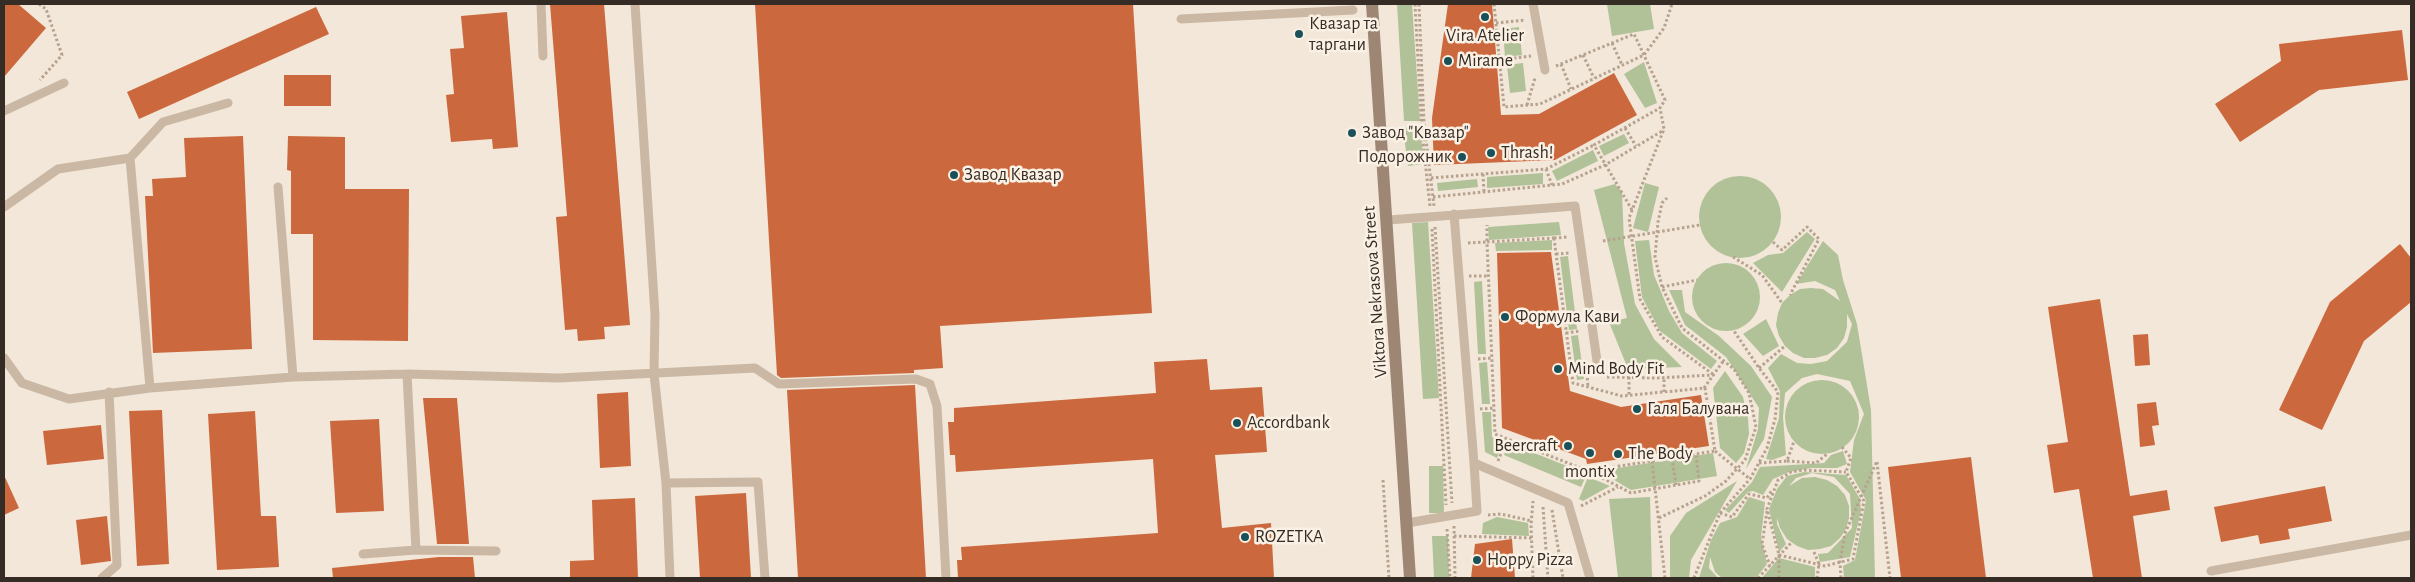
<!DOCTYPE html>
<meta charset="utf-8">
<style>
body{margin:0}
#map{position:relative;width:2415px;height:582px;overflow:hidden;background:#f2e7d8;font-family:"Alegreya Sans",sans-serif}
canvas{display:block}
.frame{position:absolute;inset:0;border:5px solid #352c26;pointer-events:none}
</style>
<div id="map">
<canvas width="2415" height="582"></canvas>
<div class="frame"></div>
</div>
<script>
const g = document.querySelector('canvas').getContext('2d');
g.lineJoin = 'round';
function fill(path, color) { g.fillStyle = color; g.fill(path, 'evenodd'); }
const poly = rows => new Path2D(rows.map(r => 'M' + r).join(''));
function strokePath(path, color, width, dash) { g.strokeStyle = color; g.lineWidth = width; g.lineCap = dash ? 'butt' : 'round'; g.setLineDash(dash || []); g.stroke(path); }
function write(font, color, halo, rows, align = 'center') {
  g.font = font + ' "Alegreya Sans",sans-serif'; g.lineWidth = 5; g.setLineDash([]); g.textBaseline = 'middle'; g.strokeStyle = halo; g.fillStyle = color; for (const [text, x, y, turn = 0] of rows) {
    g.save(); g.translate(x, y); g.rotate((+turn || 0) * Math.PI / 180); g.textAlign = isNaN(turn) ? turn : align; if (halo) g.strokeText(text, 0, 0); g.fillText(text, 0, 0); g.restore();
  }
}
const green = poly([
 [1397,4,1412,4,1420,121,1404,121],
 [1607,4,1650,4,1654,29,1612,36],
 [1519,27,1522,55,1505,57,1503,29],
 [1644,62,1657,103,1645,108,1624,74],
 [1523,63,1526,91,1510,93,1507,65],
 [1420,126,1424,164,1408,166,1403,128],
 [1624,134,1629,143,1604,156,1599,146],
 [1593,150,1598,161,1557,181,1552,171],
 [1543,173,1543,184,1487,188,1487,177],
 '1699 217a41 41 0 1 1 82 0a41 41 0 1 1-82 0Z',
 [1477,179,1478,187,1438,191,1437,183],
 [1645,183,1659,187,1648,232,1633,228],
 [1615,184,1622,192,1624,243,1635,304,1654,339,1682,367,1628,369,1609,322,1627,318,1594,190],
 [1428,222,1439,398,1423,399,1412,223],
 [1559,222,1561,235,1489,240,1488,227],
 [1807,232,1815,239,1782,292,1753,263,1768,255,1783,253],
 [1552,240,1552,250,1496,251,1495,243],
 [1649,240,1654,275,1669,311,1682,333,1717,361,1711,369,1660,331,1642,297,1635,241],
 [1823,241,1838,255,1843,280,1857,324,1871,410,1875,578,1844,578,1843,566,1855,560,1866,500,1850,472,1854,440,1864,414,1850,381,1817,374,1802,378,1785,393,1783,417,1786,455,1772,460,1766,459,1779,418,1780,391,1768,368,1781,354,1797,363,1811,364,1827,361,1847,342,1852,324,1847,314,1847,327,1844,338,1837,348,1827,355,1815,358,1804,358,1793,353,1785,346,1779,336,1776,325,1778,313,1782,303,1790,295,1800,289,1811,288,1823,289,1840,301,1835,290,1815,281,1796,284],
 [1568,256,1577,329,1569,330,1560,257],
 '1692 297a34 34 0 1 1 68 0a34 34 0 1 1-68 0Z',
 [1482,281,1486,354,1478,354,1474,282],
 [1669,290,1682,290,1685,312,1719,336,1751,366,1772,397,1764,439,1746,469,1758,429,1759,408,1726,357,1685,325],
 [1766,319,1779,346,1763,356,1743,334],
 [1578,335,1584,379,1577,380,1571,336],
 [1487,362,1490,404,1482,404,1479,363],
 [1725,371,1743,397,1748,418,1749,434,1744,453,1736,463,1720,448,1713,388],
 '1785 417a37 37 0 1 1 74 0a37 37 0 1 1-74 0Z',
 [1482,412,1491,412,1492,437,1503,442,1497,458,1485,452],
 [1509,443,1587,474,1581,487,1504,455],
 [1843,451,1847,464,1837,468,1811,468,1789,472,1773,479,1763,495,1753,491,1748,492,1729,513,1725,510,1752,482,1760,467,1824,463,1831,455],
 [1713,453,1717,476,1631,490,1599,471],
 [1429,466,1443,466,1444,513,1429,513],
 [1804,472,1846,475,1860,499,1861,511,1850,557,1820,562,1818,554,1828,553,1852,528,1850,494,1834,477,1812,473,1796,478,1789,486,1802,478,1815,477,1827,480,1837,486,1845,495,1849,506,1849,518,1846,529,1840,538,1831,546,1820,549,1808,550,1797,546,1787,539,1780,528,1777,518,1777,524,1786,544,1779,552,1769,509,1777,489,1787,476],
 [1588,477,1610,486,1583,501,1579,499],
 [1737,481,1691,560,1689,578,1670,578,1670,536,1686,513],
 [1650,497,1652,578,1618,578,1609,499],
 [1749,497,1765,502,1761,537,1767,564,1756,578,1722,578,1715,572,1710,557,1709,568,1718,578,1699,578,1711,540,1720,523,1737,517],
 [1497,517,1528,523,1529,536,1482,534,1483,523],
 [1432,536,1448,536,1449,578,1434,578],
 [1779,558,1815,567,1815,578,1762,578]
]);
const building = poly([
 [4,4,18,4,46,28,4,77],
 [550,4,604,4,630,325,604,327,605,339,578,341,577,329,565,330,556,217,567,216],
 [755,4,1133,4,1152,313,940,326,943,368,914,370,914,373,781,378,777,375],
 [1448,4,1492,4,1501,115,1539,114,1614,73,1637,115,1555,160,1434,165,1432,118],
 [316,7,329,34,139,119,127,92],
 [507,12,518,147,493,149,492,139,451,142,446,95,454,94,450,49,464,48,461,16],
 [2402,30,2408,80,2319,90,2240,142,2215,104,2281,61,2279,44],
 [284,75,331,75,331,106,284,106],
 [243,136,252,349,153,353,145,196,153,196,152,179,186,177,184,138],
 [288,136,345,137,345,189,409,189,408,341,313,340,313,234,291,234,291,171,287,170],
 [2400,244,2411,258,2411,302,2364,341,2322,430,2279,410,2330,302],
 [1551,252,1570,391,1621,407,1701,395,1709,446,1587,464,1586,459,1502,428,1497,253],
 [2100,299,2130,496,2167,490,2170,510,2133,516,2142,578,2093,578,2079,489,2054,493,2047,445,2068,442,2048,307],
 [2148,334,2150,365,2135,366,2133,335],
 [1207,359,1210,390,1262,387,1267,452,1215,455,1222,528,1271,523,1274,578,958,578,957,560,962,560,961,547,1158,533,1153,459,956,472,955,455,950,455,948,422,954,422,954,408,1156,393,1154,362],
 [915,385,926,578,798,578,787,390],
 [628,392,631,466,600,468,597,394],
 [423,398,457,398,469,544,437,544],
 [2156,402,2159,425,2152,426,2155,445,2140,447,2137,404],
 [162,410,169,564,137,566,129,411],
 [255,411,261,516,276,516,279,567,217,570,208,414],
 [379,419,384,511,336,513,330,421],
 [101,425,104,459,47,465,43,431],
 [1971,457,1986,578,1901,578,1888,467],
 [4,475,19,508,4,515],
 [2325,486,2332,521,2288,529,2290,539,2260,544,2258,535,2221,542,2214,507],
 [746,493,751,578,700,578,695,496],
 [635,498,638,578,570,578,570,561,594,560,592,500],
 [107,516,111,561,81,565,76,520],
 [1512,539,1515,578,1471,578,1475,544],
 [439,557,473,557,475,578,333,578,332,568]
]);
const path = poly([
 [39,4,46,9,62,55,40,80],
 [1415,4,1422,133,1430,206],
 [1419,4,1424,123,1434,206],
 [1494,4,1504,107,1540,104,1644,55,1664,28,1672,4],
 [1496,23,1525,20],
 [1612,43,1622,65],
 [1583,55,1594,78],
 [1499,60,1531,56],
 [1561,64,1571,89],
 [1556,66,1634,34,1665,100,1660,108,1664,129,1629,218,1640,299,1662,337,1714,375],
 [1527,105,1535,78],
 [1625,128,1636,146],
 [1546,169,1552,185],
 [1483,174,1484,192],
 [1431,178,1546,169,1594,145],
 [1433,197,1562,184,1605,165,1664,130],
 [1632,210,1594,145,1660,108],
 [1435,227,1452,503],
 [1432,229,1446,505],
 [1554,238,1573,383,1622,396,1705,388,1715,451,1588,471,1495,434,1487,242,1554,238],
 [1554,238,1568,237],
 [1603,241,1700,225],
 [1773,242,1782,250,1807,227,1819,239,1790,295],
 [1468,243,1487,242,1487,225],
 [1556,254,1570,253],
 [1733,257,1762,275,1782,303],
 [1469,276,1489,276],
 [1662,287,1697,280],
 [1566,333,1580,331],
 [1478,359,1492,358],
 [1759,368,1785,346],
 [1587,373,1588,387],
 [1607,377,1656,378,1713,375],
 [1629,377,1629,395],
 [1704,388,1724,360],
 [1664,392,1664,378],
 [1480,409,1494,408],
 [1842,447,1851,458,1846,472],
 [1715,451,1750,479],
 [1672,458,1676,485],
 [1498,461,1507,439],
 [1652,461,1665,578],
 [1787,461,1816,463,1827,454],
 [1877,462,1890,578],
 [1759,463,1787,461,1794,441],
 [1589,471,1631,493,1699,481,1696,454],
 [1383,480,1389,578],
 [1581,506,1618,487],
 [1543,507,1548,578],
 [1552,510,1563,578],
 [1767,511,1762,544,1770,566],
 [1720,513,1732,517,1749,494,1767,498,1772,490],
 [1488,515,1501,514,1532,521],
 [1659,518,1705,496,1726,481,1745,460,1756,427,1749,393,1734,369,1682,328,1662,287,1655,257,1658,222,1662,203,1667,198],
 [1454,526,1455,578],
 [1447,529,1450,578],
 [1454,536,1532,538],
 [1814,552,1819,564,1817,578],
 [1779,555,1825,566,1853,559,1864,501,1846,472],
 [1532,556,1559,555],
 [1533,578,1531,525,1533,501],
 [1694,578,1720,513,1750,479,1767,448,1775,419,1778,392,1759,368,1734,331],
 [1758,578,1791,543],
 [1779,578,1779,555,1767,509,1778,480,1791,472,1803,470,1846,472],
 [1841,578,1840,562,1845,533,1877,461]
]);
const service = poly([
 [541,4,543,56],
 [635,4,655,315,654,374,666,483,670,578],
 [1533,4,1545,70],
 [1181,19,1353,10],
 [4,111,64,83],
 [130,158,150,388],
 [278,187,293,377],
 [4,207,58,169,130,158,163,122,228,103],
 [1454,214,1474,463,1568,503,1590,578],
 [1388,220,1575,206,1598,368],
 [4,358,22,383,69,399,150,388,293,377,407,374,559,378,755,368,779,384,916,379,930,384,937,406,946,578],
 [407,374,416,550],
 [666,483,758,482,765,578],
 [1407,523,1477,511,1474,463],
 [363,554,416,550,496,551],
 [2211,571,2411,535],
 [102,578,117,565,109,392]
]);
const secondary = poly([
 [1372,4,1410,578]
]);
const markers = [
 [1485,17,5,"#1a5058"],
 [1299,34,5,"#1a5058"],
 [1448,61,5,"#1a5058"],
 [1352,133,5,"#1a5058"],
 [1491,153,5,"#1a5058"],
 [1462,157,5,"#1a5058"],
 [954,175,5,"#1a5058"],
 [1505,317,5,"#1a5058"],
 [1558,369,5,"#1a5058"],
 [1637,409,5,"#1a5058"],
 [1237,423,5,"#1a5058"],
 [1568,446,5,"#1a5058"],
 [1590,453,5,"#1a5058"],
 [1618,454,5,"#1a5058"],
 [1245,537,5,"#1a5058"],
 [1477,560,5,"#1a5058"]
];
const poiNames = [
 ["Квазар та",1309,24],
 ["таргани",1309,45],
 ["Vira Atelier",1485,36,"center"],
 ["Mirame",1458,61],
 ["Завод \"Квазар\"",1362,133],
 ["Thrash!",1501,153],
 ["Подорожник",1452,157,"right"],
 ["Завод Квазар",964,175],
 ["Формула Кави",1515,317],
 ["Mind Body Fit",1568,369],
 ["Галя Балувана",1647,409],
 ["Accordbank",1247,423],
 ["Beercraft",1558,446,"right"],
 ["The Body",1628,454],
 ["montix",1590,472,"center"],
 ["ROZETKA",1255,537],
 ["Hoppy Pizza",1487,560]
];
const streetNames = [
 ["Viktora Nekrasova Street",1375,292,-94]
];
fill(green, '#b1c198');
fill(building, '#cb683d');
strokePath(path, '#b6a28e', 3, [2.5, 2.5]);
strokePath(service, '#cab8a4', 9);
strokePath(secondary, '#9e8675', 12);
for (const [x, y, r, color] of markers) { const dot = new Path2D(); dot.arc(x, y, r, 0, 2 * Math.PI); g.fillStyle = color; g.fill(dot); strokePath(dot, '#faf1e4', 2); }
write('18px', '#352c26', '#faf1e4', poiNames, 'left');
write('18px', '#352c26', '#faf1e4', streetNames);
</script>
